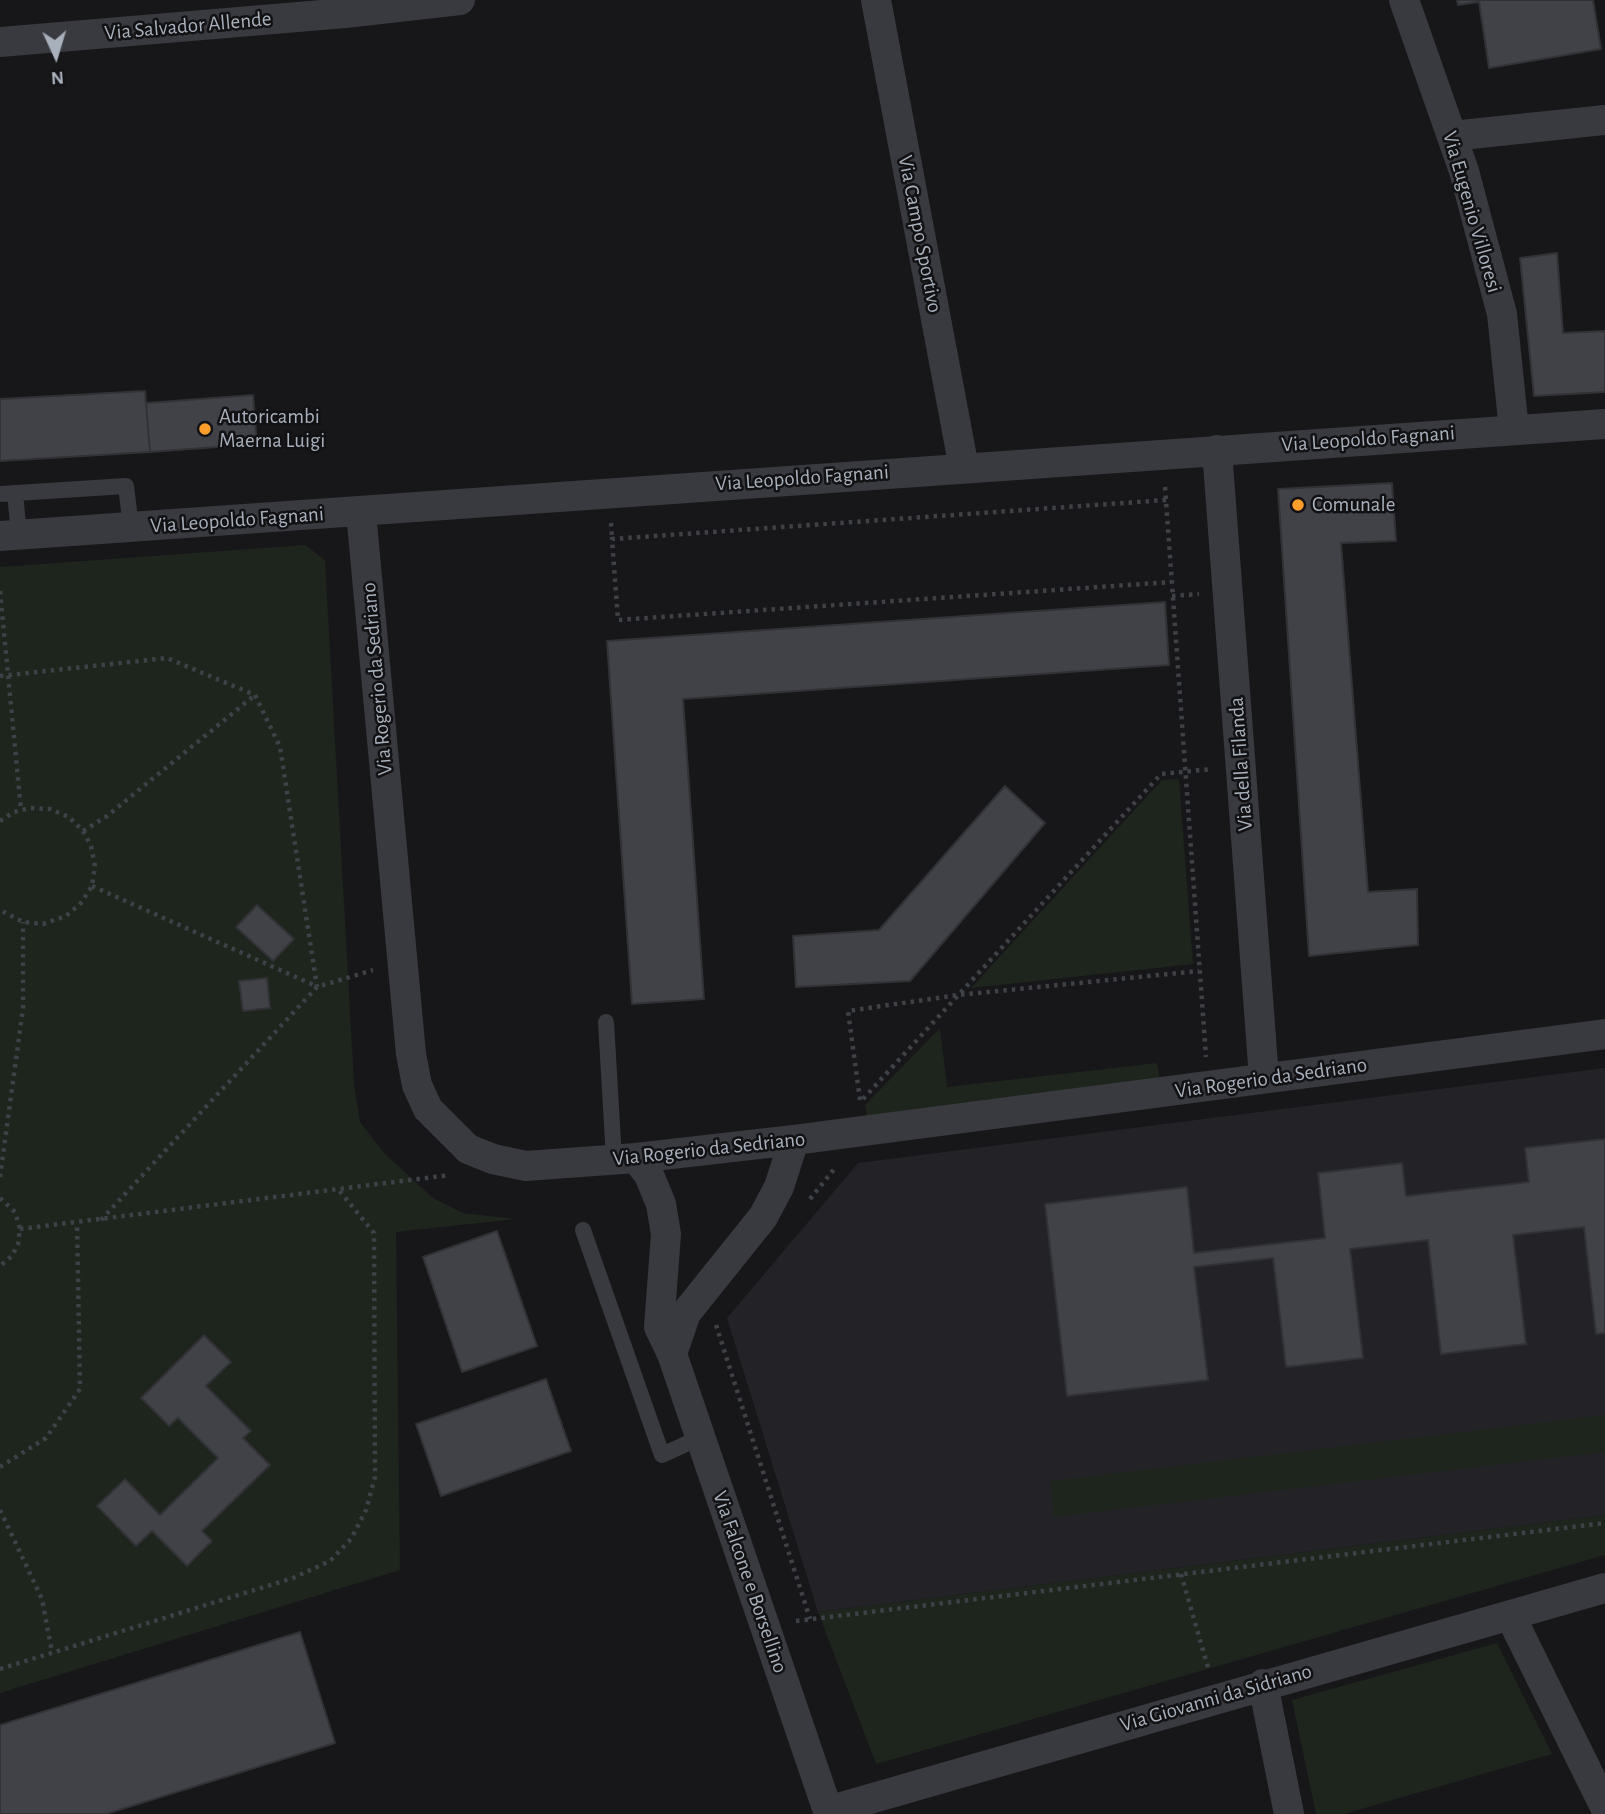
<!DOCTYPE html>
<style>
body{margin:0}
#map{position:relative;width:1605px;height:1814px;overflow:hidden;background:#17171a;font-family:"Alegreya Sans",sans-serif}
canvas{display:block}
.north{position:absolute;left:21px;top:21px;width:70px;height:70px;-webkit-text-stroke:5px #121215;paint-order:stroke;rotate:176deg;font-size:19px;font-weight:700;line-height:28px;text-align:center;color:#a8b0bb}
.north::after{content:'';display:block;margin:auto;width:24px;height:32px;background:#a8b0bb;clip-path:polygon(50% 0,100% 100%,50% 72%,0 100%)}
</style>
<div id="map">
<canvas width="1605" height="1814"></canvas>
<div class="north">N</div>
</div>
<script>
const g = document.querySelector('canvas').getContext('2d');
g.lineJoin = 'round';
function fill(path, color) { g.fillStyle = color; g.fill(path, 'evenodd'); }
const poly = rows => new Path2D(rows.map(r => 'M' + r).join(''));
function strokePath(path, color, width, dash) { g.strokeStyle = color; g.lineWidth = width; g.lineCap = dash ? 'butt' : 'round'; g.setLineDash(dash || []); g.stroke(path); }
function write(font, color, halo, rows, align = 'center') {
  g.font = font + ' "Alegreya Sans",sans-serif'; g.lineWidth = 5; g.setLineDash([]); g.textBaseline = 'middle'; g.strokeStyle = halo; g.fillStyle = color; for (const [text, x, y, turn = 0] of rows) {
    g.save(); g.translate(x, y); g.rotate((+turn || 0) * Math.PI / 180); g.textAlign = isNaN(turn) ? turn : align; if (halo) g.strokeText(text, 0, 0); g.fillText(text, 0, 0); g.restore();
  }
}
const built = poly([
 [1605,1068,1605,1515,818,1612,727,1318,858,1163]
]);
const green = poly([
 [305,545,325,560,354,1084,360,1122,385,1154,433,1198,463,1213,516,1219,396,1232,400,1570,0,1693,0,567],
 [1179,779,1193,964,971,988,1162,780],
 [940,1028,947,1087,1157,1063,1161,1085,868,1124,865,1105],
 [1605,1415,1605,1452,1054,1517,1050,1481],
 [1605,1515,1605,1555,876,1764,818,1612],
 [1497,1643,1552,1754,1344,1814,1316,1814,1292,1700]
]);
const building = poly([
 [1457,0,1593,0,1601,49,1489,68,1479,2,1458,5,1457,0],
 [1557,253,1563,333,1605,331,1605,392,1534,396,1520,258,1557,253],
 [145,391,150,452,0,461,0,399,145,391],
 [253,395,257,444,150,452,146,403,253,395],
 [1392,483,1396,541,1341,543,1368,892,1417,889,1418,945,1309,956,1278,489,1392,483],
 [1165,602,1169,665,683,699,704,999,632,1004,607,641,1165,602],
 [1005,786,1045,823,910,981,796,987,793,936,879,930,1005,786],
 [257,905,294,939,273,961,236,927,257,905],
 [267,978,270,1008,243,1011,239,981,267,978],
 [1605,1139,1605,1333,1596,1334,1584,1227,1513,1235,1526,1344,1441,1354,1428,1240,1350,1249,1363,1358,1286,1367,1273,1258,1194,1267,1208,1380,1067,1396,1045,1204,1187,1187,1194,1253,1325,1238,1318,1173,1402,1163,1406,1196,1529,1182,1525,1148,1605,1139],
 [497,1231,537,1346,462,1372,423,1257,497,1231],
 [204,1335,231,1362,206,1386,251,1431,243,1438,270,1465,202,1531,212,1541,187,1566,152,1531,136,1546,97,1506,125,1479,160,1515,218,1458,178,1418,169,1426,141,1398,204,1335],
 [546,1379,571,1451,441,1496,416,1424,546,1379],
 [300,1632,335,1743,106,1814,0,1814,0,1725,300,1632]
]);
const path = poly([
 [1165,487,1206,1057],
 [1166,500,612,539,618,620,1171,582],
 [611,523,612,539],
 [0,591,21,810],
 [1172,596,1199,594],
 [0,676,167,658,255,695,280,747,317,987],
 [0,821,14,812,30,808,50,809,69,817,83,831,91,846,95,866,92,886,81,903,66,916,43,924,23,922,0,910],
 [83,831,107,816,255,695],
 [92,886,316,986],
 [863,1099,1161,774,1212,769],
 [860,1100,848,1011,958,995,1199,971],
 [0,1177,23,1008,23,922],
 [0,1198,15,1212,20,1229,18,1244,12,1256,0,1266],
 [810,1199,835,1168],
 [101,1220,317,987,373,970],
 [20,1229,450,1175],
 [716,1325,810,1619],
 [0,1467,46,1438,80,1389,77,1223],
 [0,1510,42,1599,52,1652],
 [1181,1574,1209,1671],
 [796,1621,1605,1523],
 [0,1669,293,1578,330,1561,351,1539,366,1510,375,1477,374,1233,338,1189]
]);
const service = poly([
 [15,493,19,534],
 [0,494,126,486,131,527],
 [606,1022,614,1159],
 [583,1230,662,1455,699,1438]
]);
const minor = poly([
 [876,0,964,468],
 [1404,0,1464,171,1502,314,1514,430],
 [0,42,345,13,460,0],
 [1452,136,1605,120],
 [1217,450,1264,1078],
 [361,512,411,1054,417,1085,428,1109,468,1149,493,1159,526,1166,636,1158,794,1140,1605,1034],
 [0,536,1605,424],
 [636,1158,649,1175,661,1204,666,1234,659,1327,672,1354,686,1313,763,1217,779,1187,794,1140],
 [672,1354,829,1814],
 [1510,1615,1605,1807],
 [1263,1684,1289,1814],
 [828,1811,1605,1588]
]);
const markers = [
 [205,429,7,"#ff9e2a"],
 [1298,505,7,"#ff9e2a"]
];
const streetNames = [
 ["Via Salvador Allende",188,26,-5],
 ["Via Eugenio Villoresi",1472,212,74],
 ["Via Campo Sportivo",920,234,79],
 ["Via Leopoldo Fagnani",1368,439,-4],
 ["Via Leopoldo Fagnani",802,478,-4],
 ["Via Leopoldo Fagnani",237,520,-4],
 ["Via Rogerio da Sedriano",377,679,-95],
 ["Via della Filanda",1241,764,-94],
 ["Via Rogerio da Sedriano",1271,1078,-8],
 ["Via Rogerio da Sedriano",709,1149,-6],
 ["Via Falcone e Borsellino",750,1582,71],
 ["Via Giovanni da Sidriano",1216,1698,-16]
];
const poiNames = [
 ["Autoricambi",219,417],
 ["Maerna Luigi",219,441],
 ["Comunale",1312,505]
];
fill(built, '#232327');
fill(green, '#1d251d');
fill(building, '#414247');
strokePath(building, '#313236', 2);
strokePath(path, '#3e4146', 4.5, [3.5, 5]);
strokePath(service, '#383a3f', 16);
strokePath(minor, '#383a3f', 30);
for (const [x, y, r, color] of markers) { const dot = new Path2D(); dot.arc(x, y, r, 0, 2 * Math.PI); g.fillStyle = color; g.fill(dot); strokePath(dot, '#121215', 2.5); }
write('21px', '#a8b0bb', '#121215', streetNames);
write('21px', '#a8b0bb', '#121215', poiNames, 'left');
</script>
